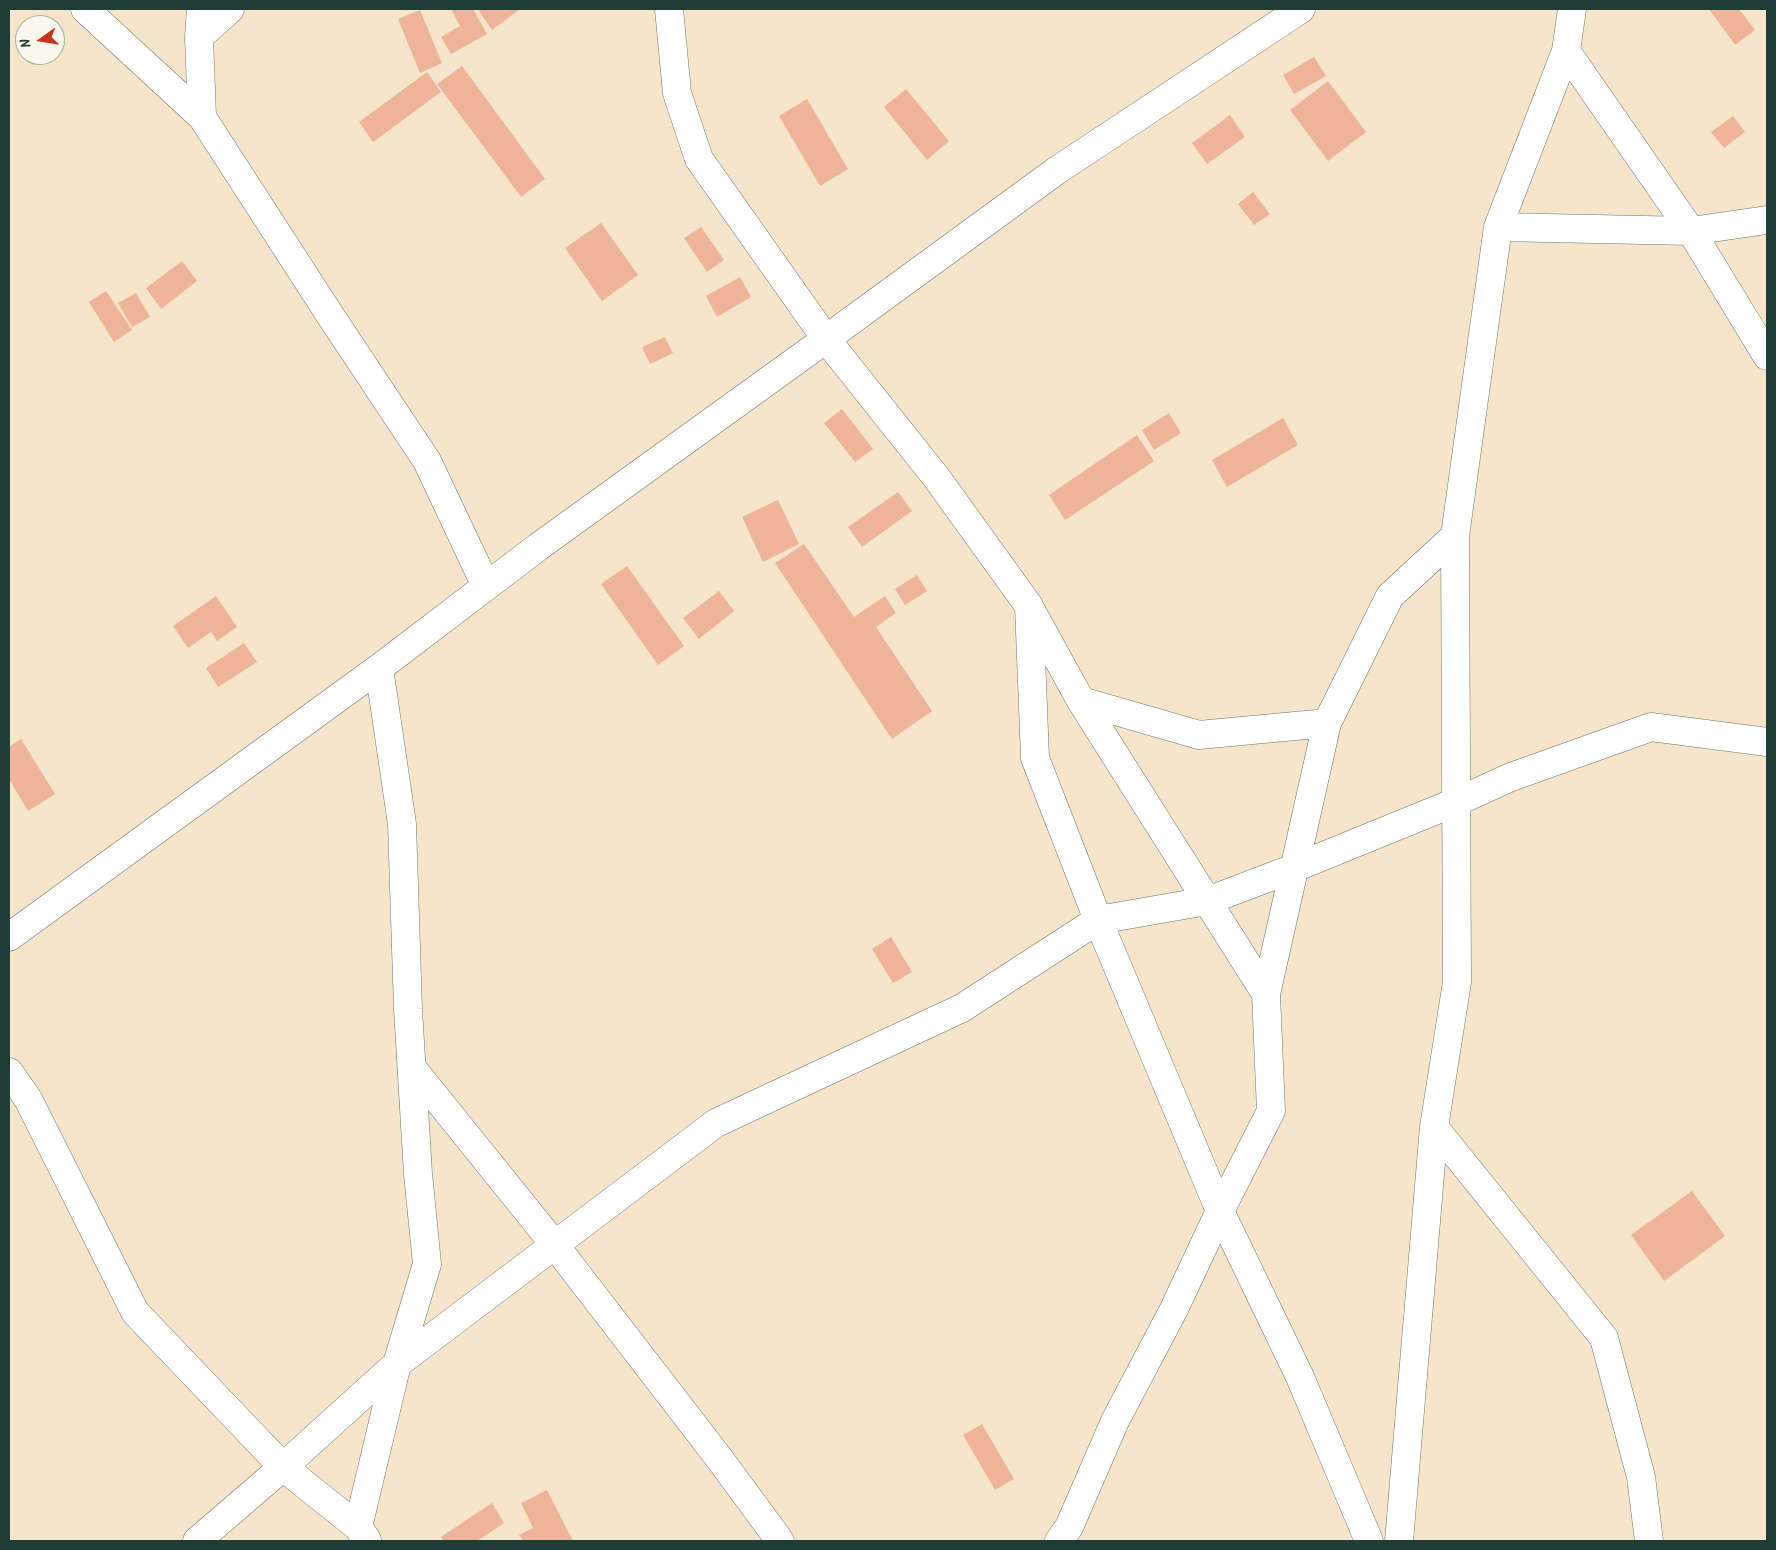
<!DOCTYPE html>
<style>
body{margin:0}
#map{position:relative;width:1776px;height:1550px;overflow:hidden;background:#f6e4cb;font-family:Kalam,sans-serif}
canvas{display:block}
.frame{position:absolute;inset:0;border:10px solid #1f3d34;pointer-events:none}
.north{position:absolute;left:15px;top:15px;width:50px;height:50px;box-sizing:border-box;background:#fbf7ec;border:1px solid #a3ada2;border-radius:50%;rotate:257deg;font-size:14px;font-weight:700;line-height:20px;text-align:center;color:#1f3d34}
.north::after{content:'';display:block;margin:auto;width:18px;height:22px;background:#c8321e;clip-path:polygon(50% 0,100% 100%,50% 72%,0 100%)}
</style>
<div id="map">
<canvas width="1776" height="1550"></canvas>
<div class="frame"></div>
<div class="north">N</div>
</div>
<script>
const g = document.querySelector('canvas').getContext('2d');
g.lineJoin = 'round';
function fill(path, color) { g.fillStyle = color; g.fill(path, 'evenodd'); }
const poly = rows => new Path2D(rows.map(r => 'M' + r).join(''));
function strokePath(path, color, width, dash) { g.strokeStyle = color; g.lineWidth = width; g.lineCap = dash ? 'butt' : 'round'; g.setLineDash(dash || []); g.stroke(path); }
const building = poly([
 [451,9,473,9,487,34,451,54,441,37,460,26],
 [482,9,520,9,492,30,479,11],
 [1709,9,1739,9,1755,30,1735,45],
 [420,10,442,63,420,73,398,19],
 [1314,57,1326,76,1294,94,1283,75],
 [462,66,545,179,521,197,437,84],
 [427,72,441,92,373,142,359,122],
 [1328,81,1366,132,1328,161,1290,110],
 [906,89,949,141,927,160,884,107],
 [807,99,848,169,820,186,779,116],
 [1230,115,1245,137,1207,164,1192,143],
 [1733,116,1745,132,1724,148,1711,132],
 [1253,192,1270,214,1254,225,1238,204],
 [601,223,638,275,602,301,565,248],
 [701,227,724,260,707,272,684,238],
 [182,261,197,281,161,309,146,288],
 [740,277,751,297,717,317,706,296],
 [106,291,132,330,114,342,89,302],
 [136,293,150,317,132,327,118,303],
 [665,337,673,353,650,364,642,347],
 [842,409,873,449,855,462,824,423],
 [1169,413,1181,433,1154,450,1142,430],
 [1283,418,1298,445,1227,487,1212,460],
 [1137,435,1154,461,1065,520,1049,495],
 [898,492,912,511,862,547,848,527],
 [778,500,799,544,763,562,742,517],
 [804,544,854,617,885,596,896,613,876,627,932,711,892,739,775,563],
 [627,566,684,646,658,665,601,584],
 [917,575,927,591,905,605,895,589],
 [719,591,734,611,699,639,683,618],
 [216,596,237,627,217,641,211,632,188,648,173,626],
 [244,643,257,662,218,687,206,668],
 [21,739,55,794,28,811,9,779,9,747],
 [891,937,912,972,893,983,872,949],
 [1692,1191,1725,1236,1664,1281,1631,1235],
 [982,1424,1014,1479,995,1490,963,1435],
 [547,1490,573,1541,523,1541,519,1535,533,1528,521,1503],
 [492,1503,504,1523,477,1541,444,1541,441,1537]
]);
const minor = poly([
 [85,9,202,117,330,315,427,461,486,586],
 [201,9,199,37,202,117],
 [669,9,677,93,699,159,826,339,936,477,1029,606,1035,758,1098,920,1220,1211,1300,1377,1369,1541],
 [199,37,230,9],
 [1566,51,1691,231,1767,356],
 [1498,227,1691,231,1767,220],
 [1032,612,1081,701,1266,994],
 [1081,701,1199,735,1327,723],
 [9,937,379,668,538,547,826,339,1056,171,1301,9],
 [413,1069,554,1244,719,1458,780,1541],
 [9,1072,28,1099,135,1312,283,1467,358,1527,367,1540],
 [1434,1127,1604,1338,1641,1477,1649,1541],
 [358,1527,397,1364,427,1264,418,1174,408,1009,402,824,379,668],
 [197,1541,283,1467,397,1364,716,1123,962,1008,1098,920,1207,901,1294,868,1456,802,1511,777,1651,727,1767,742],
 [1059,1541,1069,1527,1115,1421,1174,1309,1220,1211,1271,1111,1266,994,1327,723,1390,596,1455,536],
 [1399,1541,1434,1127,1457,982,1455,536,1498,227,1566,51,1572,9]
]);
fill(building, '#edb49a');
strokePath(minor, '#6a7769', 29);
strokePath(minor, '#fff', 28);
</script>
